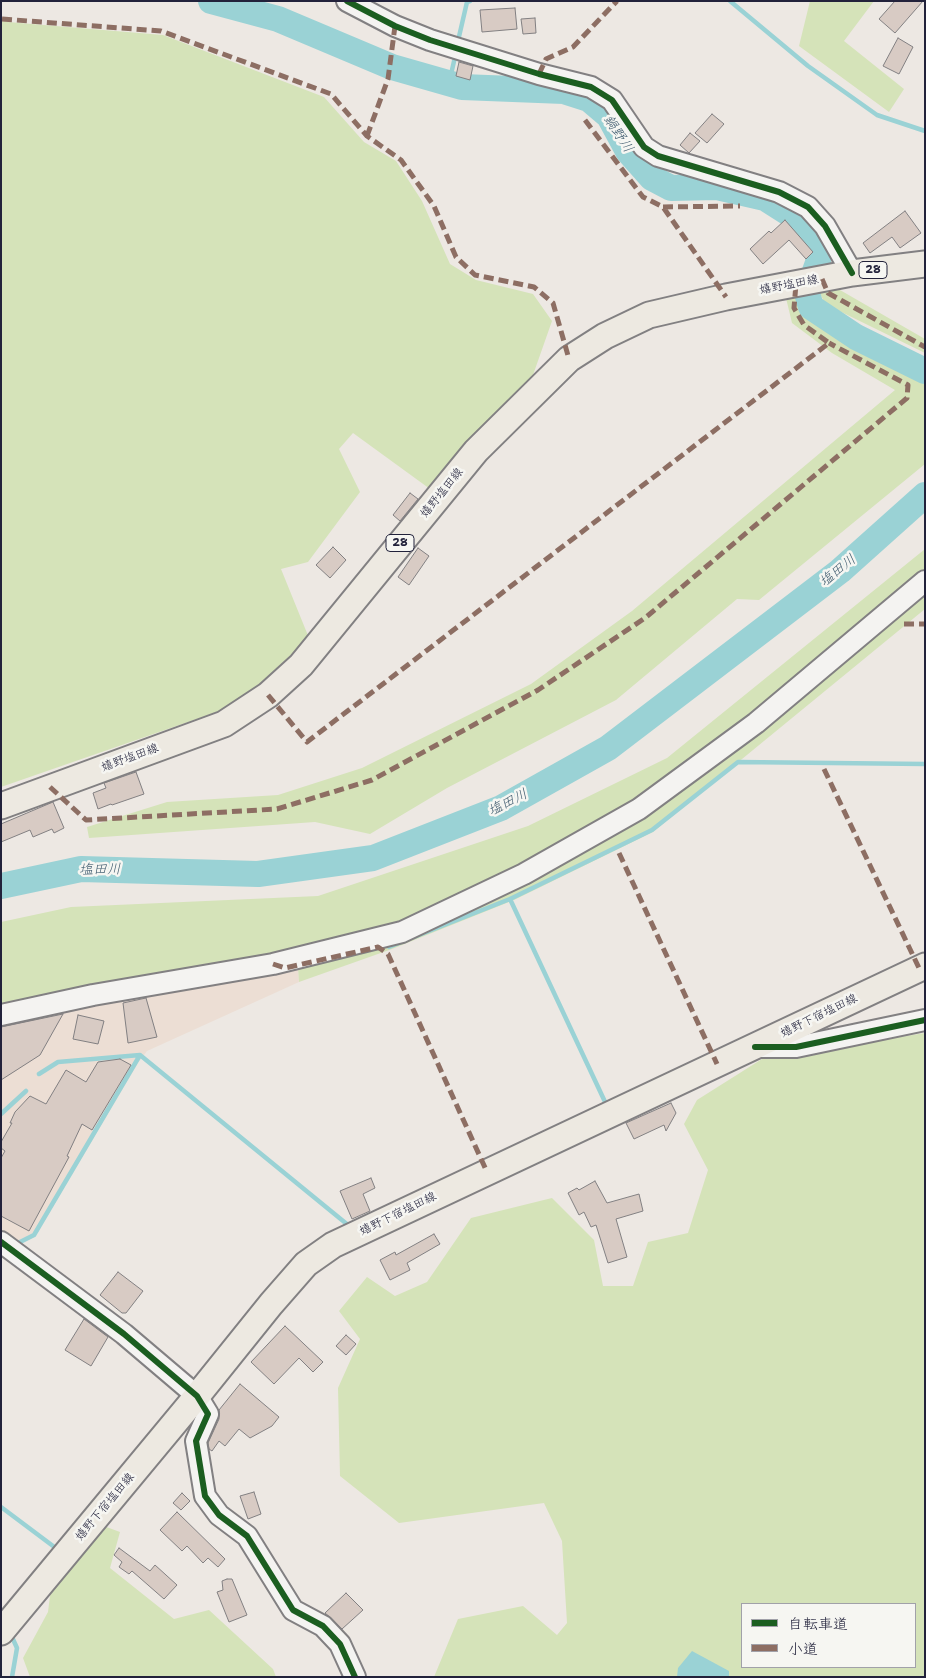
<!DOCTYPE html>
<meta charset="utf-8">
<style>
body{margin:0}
#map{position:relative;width:926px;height:1678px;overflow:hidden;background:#ede8e3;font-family:"Shantell Sans","Klee One",sans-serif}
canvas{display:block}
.frame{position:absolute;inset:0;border:2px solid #22223b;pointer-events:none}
.legend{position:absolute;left:741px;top:1603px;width:175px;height:65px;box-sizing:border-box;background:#f6f6f2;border:1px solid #a1a1a9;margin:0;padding:6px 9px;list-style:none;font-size:15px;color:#22223b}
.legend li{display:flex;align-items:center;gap:10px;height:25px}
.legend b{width:25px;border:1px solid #a1a1a9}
</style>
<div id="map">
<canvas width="926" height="1678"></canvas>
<div class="frame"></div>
<ul class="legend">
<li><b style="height:6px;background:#1b5e20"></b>自転車道</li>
<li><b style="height:6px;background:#8d6e63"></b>小道</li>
</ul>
</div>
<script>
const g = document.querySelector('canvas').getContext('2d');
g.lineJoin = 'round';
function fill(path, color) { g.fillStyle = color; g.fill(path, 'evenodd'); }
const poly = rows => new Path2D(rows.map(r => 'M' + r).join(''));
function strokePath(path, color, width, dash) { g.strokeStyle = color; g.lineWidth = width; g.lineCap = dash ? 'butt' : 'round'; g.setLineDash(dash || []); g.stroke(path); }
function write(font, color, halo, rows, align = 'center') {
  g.font = font + ' "Shantell Sans","Klee One",sans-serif'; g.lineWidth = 5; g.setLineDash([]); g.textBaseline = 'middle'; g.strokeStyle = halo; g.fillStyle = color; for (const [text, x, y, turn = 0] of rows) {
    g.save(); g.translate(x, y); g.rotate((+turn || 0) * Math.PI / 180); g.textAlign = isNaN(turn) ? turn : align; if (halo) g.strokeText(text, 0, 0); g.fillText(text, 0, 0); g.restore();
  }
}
const built = poly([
 [287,955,298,968,299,982,147,1051,138,1063,35,1237,1,1253,1,1007]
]);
const green = poly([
 [810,1,874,1,844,41,904,89,889,112,799,46],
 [1,19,8,22,163,35,324,97,364,142,396,161,422,201,450,264,476,280,533,294,552,321,533,375,430,489,353,433,339,449,360,492,308,562,281,569,309,638,237,705,1,787],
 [818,289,840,290,925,339,925,353,825,304],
 [786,298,800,298,808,318,922,382,925,385,925,464,759,600,737,599,616,700,447,788,370,834,315,822,89,838,87,827,167,802,278,795,362,768,531,684,632,611,895,390,832,353,792,323],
 [925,549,925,609,653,832,514,900,392,949,299,982,298,968,287,955,1,1007,1,922,71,907,318,896,528,826,667,758],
 [925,1033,925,1677,434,1677,458,1619,523,1606,557,1635,567,1623,562,1541,544,1503,399,1523,340,1476,338,1388,360,1339,339,1311,367,1277,395,1296,427,1282,471,1218,552,1198,594,1240,603,1286,633,1286,648,1242,688,1233,708,1170,684,1124,697,1100,762,1059],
 [742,1604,915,1604,915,1667,742,1667],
 [101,1525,120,1532,110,1568,174,1619,209,1610,273,1669,276,1677,30,1677,23,1658,48,1612,52,1580]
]);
const water = poly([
 [692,1651,729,1671,729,1677,677,1677,678,1668]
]);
const stream = poly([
 [730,1,808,66,877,115,925,131],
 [458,41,467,2,470,1],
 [449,83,455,57],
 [414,937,510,899],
 [389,947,404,941],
 [39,1074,58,1062,140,1055],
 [603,1105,606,1104,510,899,652,830,738,762,925,764],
 [1,1114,26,1091],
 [16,1244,34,1235,140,1055,348,1225,352,1224],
 [1,1507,57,1549,55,1551],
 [12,1677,17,1648,12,1637]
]);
const river = poly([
 [211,1,278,19,392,67,462,87,564,91,589,99,609,116,628,151,652,178,671,188,717,187,765,198,798,219,819,246,818,263,807,293,811,307,856,337,925,371],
 [1,886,81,869,258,874,373,858,501,808,608,748,840,571,925,495]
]);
const building = poly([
 [895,1,923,1,895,33,879,19,895,1],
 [515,8,517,29,482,32,480,10,515,8],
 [535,18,536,33,523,34,521,19,535,18],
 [898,38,913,47,899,74,883,66,898,38],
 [459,62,473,66,470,80,456,76,459,62],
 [712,114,724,124,707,143,695,133,712,114],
 [690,133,700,141,689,153,680,145,690,133],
 [905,211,921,233,900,248,892,237,870,253,863,243,905,211],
 [785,220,813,252,806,259,789,240,763,264,750,249,769,231,771,233,785,220],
 [410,493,418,499,400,521,393,515,410,493],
 [333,547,346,560,330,578,316,565,333,547],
 [418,548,429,556,409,585,398,577,418,548],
 [136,772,144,794,112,805,111,804,98,809,93,793,106,788,104,783,136,772],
 [53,802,64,828,54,833,52,829,33,837,30,830,1,842,1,824,53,802],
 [146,998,157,1037,128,1043,123,1003,146,998],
 [63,1014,40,1055,1,1080,1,1027,63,1014],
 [78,1015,104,1021,98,1044,73,1039,78,1015],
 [120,1059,131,1065,92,1130,82,1124,67,1156,69,1157,29,1231,1,1216,1,1158,5,1151,1,1148,1,1142,12,1123,10,1123,15,1112,30,1096,46,1104,66,1070,86,1082,98,1062,120,1059],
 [671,1103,676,1113,666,1131,664,1125,634,1139,626,1123,671,1103],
 [371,1178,375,1188,363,1194,370,1211,352,1219,340,1191,371,1178],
 [595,1181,607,1203,639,1194,643,1211,616,1219,627,1257,608,1263,596,1225,591,1227,584,1212,579,1215,568,1193,577,1188,579,1190,595,1181],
 [434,1234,440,1244,407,1263,410,1270,390,1280,380,1260,395,1252,396,1255,434,1234],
 [118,1272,143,1291,126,1313,122,1313,100,1295,118,1272],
 [84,1319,108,1337,91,1366,65,1350,84,1319],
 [285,1326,323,1362,313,1372,299,1358,274,1384,251,1362,285,1326],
 [346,1335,356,1344,346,1355,336,1346,346,1335],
 [240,1384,279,1417,272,1426,250,1438,239,1429,225,1446,219,1441,212,1451,209,1449,208,1443,219,1419,219,1410,240,1384],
 [254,1492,261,1514,248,1519,240,1496,254,1492],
 [182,1493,190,1501,181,1510,173,1503,182,1493],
 [177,1512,225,1559,218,1567,208,1558,203,1563,187,1546,182,1551,160,1530,177,1512],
 [119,1548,150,1571,155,1565,177,1585,164,1599,132,1571,129,1574,119,1567,122,1562,114,1555,119,1548],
 [227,1579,232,1579,247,1615,229,1622,217,1592,223,1590,222,1581,227,1579],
 [346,1593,363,1610,342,1629,331,1618,325,1613,346,1593]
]);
const minor = poly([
 [347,1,395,26,430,40,539,74,591,87,612,100,644,147,658,156,779,192,808,207,825,226,852,273],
 [1,1015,93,995,273,964,402,932,524,874,639,809,756,723,925,581],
 [757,1047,796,1047,925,1020],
 [1,1242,124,1334,197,1396,208,1414,196,1441,205,1496,219,1515,247,1536,293,1610,323,1626,340,1644,355,1677]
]);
const major = poly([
 [1,806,224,724,268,695,301,665,476,451,569,359,605,336,649,315,726,297,852,273,925,264],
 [1,1632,197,1396,271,1304,306,1264,333,1245,925,966]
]);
const quiet = poly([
 [2,19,161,31,331,94,367,136,401,160,434,206,456,257,475,275,534,287,553,303,569,359],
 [539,74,546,59,573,47,617,1],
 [585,120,643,197,663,207,726,297],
 [367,136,388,79,395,26],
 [663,207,740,206],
 [822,279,828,293,925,347],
 [904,624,925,624],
 [268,695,307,742,829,343,804,325,794,308,796,284],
 [824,769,919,968],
 [50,787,86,820,277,809,372,780,538,690,645,618,907,398,908,385,829,343],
 [619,853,717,1064],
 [273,964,285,968,378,947,388,954,487,1172]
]);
const cycleway = poly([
 [347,1,395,26,430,40,539,74,591,87,612,100,644,147,658,156,779,192,808,207,825,226,852,273],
 [755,1047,796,1047,925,1020],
 [1,1242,124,1334,197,1396,208,1414,196,1441,205,1496,219,1515,247,1536,293,1610,323,1626,340,1644,355,1677]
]);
const shields = [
 [873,270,28],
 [400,543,28]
];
const shieldNames = [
 ["28",873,270],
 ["28",400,543]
];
const streetNames = [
 ["嬉野塩田線",789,285,-11],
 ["嬉野塩田線",442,493,-51],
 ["嬉野塩田線",130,758,-20],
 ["嬉野下宿塩田線",819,1016,-26],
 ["嬉野下宿塩田線",398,1214,-26],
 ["嬉野下宿塩田線",105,1507,-50]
];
const waterNames = [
 ["鍋野川",618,134,57],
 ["塩田川",838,571,-39],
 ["塩田川",508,803,-27],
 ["塩田川",100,870,-1]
];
fill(built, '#ecded4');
fill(green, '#d5e3b9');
fill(water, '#9ad2d5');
strokePath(stream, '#9ad2d5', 4.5);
strokePath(river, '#9ad2d5', 26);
fill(building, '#d8cbc4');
strokePath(building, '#828082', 1);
strokePath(minor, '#828082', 24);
strokePath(major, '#828082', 29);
strokePath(minor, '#f4f3f1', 20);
strokePath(major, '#ede9e1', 25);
strokePath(quiet, '#8d6e63', 5, [10, 5]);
strokePath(cycleway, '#1b5e20', 6);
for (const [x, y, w] of shields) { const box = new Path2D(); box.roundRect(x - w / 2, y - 8.5, w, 17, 4); g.fillStyle = '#f6f6f2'; g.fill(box); strokePath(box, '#22223b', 1); }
write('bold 11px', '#22223b', null, shieldNames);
write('12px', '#22223b', '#f6f6f2', streetNames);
write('italic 14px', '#405c6f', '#f6f6f2', waterNames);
</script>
